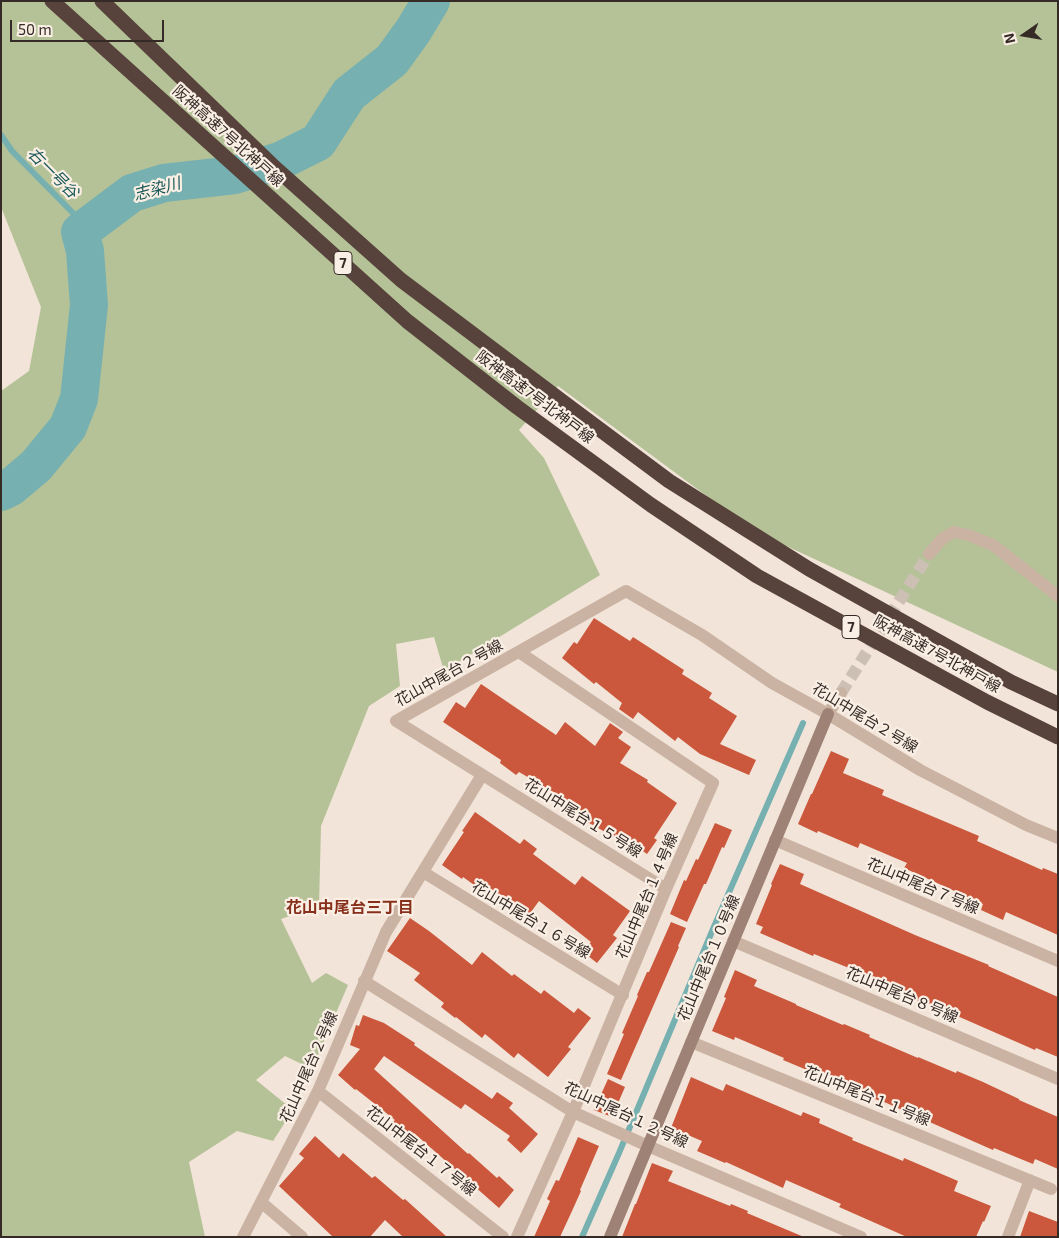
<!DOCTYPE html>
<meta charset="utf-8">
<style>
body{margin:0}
#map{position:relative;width:1059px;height:1238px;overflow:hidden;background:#f2e4d8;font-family:"Exo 2",sans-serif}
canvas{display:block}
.frame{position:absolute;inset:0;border:2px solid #352a26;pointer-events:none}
.north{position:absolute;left:999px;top:10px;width:50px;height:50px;-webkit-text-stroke:4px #faefe4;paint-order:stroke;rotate:257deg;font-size:14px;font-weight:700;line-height:20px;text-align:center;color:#352a26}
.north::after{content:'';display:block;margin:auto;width:18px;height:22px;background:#352a26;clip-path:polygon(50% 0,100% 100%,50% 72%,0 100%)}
.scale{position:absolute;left:10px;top:20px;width:154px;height:22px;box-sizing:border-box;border:2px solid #352a26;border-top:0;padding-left:6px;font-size:15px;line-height:18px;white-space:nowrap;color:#352a26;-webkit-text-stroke:4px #faefe4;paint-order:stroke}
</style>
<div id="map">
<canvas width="1059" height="1238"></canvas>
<div class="frame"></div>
<div class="north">N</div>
<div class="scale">50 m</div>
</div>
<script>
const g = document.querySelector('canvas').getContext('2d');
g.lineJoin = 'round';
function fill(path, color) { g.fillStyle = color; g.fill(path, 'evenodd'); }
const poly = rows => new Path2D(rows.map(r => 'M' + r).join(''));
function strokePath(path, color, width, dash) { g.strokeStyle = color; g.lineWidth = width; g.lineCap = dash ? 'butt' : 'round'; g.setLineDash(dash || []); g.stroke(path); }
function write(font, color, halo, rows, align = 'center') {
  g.font = font + ' "Exo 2","Noto Sans JP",sans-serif'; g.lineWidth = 4.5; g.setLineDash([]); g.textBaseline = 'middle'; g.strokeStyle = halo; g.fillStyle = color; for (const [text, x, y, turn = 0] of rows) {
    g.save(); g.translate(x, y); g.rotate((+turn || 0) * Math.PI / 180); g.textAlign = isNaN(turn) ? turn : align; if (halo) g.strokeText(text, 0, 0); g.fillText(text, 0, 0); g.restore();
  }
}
const green = poly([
 [1,1,1058,1,1058,672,754,531,558,386,519,430,544,458,600,575,444,671,434,637,396,644,400,686,369,706,321,826,319,906,281,919,312,983,326,973,348,985,312,1069,285,1056,256,1080,293,1110,273,1141,237,1131,189,1162,205,1237,1,1237,1,391,29,371,41,307,1,207]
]);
const stream = poly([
 [1,135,12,151,74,214,80,232],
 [582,1237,619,1153,713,929,803,723]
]);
const river = poly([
 [1,492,11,487,36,466,68,427,79,399,89,305,85,251,80,232,132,193,164,183,235,175,282,160,318,142,349,94,392,60,413,31,431,1]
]);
const building = poly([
 [594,618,630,641,633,637,684,670,682,674,712,693,709,698,737,716,720,744,756,760,749,775,700,754,678,737,675,741,638,712,633,719,619,709,622,703,596,682,594,684,562,658,574,642,577,644],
 [481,684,556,735,565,722,595,746,610,723,623,732,618,738,631,747,620,763,648,780,647,782,677,803,654,838,657,840,647,854,619,834,616,838,582,819,559,802,562,797,519,772,516,775,500,763,501,760,443,722,456,702,465,708],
 [831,751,849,759,843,773,884,790,882,795,979,836,977,841,1042,870,1043,868,1058,874,1058,935,1006,912,1003,920,981,910,983,904,904,868,907,863,860,843,858,848,818,831,817,833,798,824,811,794,812,794],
 [475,812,520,844,524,839,537,849,533,854,575,885,582,876,630,911,613,935,617,938,597,963,583,952,591,942,539,901,526,919,492,895,491,897,463,877,462,879,442,865,464,832,462,831],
 [715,823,732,830,724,848,722,847,706,884,704,884,687,922,670,914,684,880,686,881,696,859,698,860],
 [780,864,804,874,800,884,915,935,989,965,988,966,1058,997,1058,1057,1036,1048,1035,1050,923,1001,923,1003,902,994,903,992,854,970,814,954,813,956,760,933,763,927,756,924,772,885,771,884],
 [410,918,429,931,472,965,482,952,512,976,514,974,541,994,544,990,574,1013,578,1008,591,1018,568,1047,571,1049,548,1077,518,1053,514,1058,485,1034,482,1038,456,1017,455,1018,441,1007,444,1003,414,980,420,973,387,951],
 [671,922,686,928,678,946,679,947,621,1080,607,1074,624,1034,622,1033,638,996,637,995,647,972,649,972],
 [735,970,757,980,754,986,796,1004,796,1005,843,1025,844,1024,870,1035,869,1037,918,1058,918,1057,956,1073,957,1071,983,1082,1019,1099,1019,1100,1058,1117,1058,1169,1035,1159,1033,1164,994,1148,993,1150,882,1101,882,1102,808,1069,807,1070,783,1060,784,1058,735,1037,734,1040,712,1031,726,998,724,997],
 [363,1015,384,1023,415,1043,414,1045,492,1099,497,1092,513,1103,509,1108,538,1134,521,1153,507,1140,510,1136,465,1104,461,1109,384,1056,374,1069,468,1154,469,1153,497,1178,499,1176,514,1190,499,1208,414,1133,409,1139,392,1123,395,1120,356,1089,355,1090,338,1075,360,1049,350,1045,356,1025,359,1026],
 [691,1077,723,1091,726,1084,801,1116,803,1112,820,1119,819,1123,853,1138,852,1140,903,1161,904,1158,958,1181,954,1191,991,1206,984,1222,983,1221,976,1237,907,1237,839,1207,841,1204,786,1180,783,1188,726,1162,725,1163,697,1151,702,1141,671,1128],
 [608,1079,625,1087,612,1117,594,1110],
 [315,1136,339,1158,343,1153,372,1178,375,1176,403,1200,405,1199,447,1237,403,1237,385,1220,370,1237,333,1237,279,1186,304,1158,299,1154],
 [578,1137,599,1146,580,1190,581,1191,572,1211,560,1237,534,1237,550,1201,547,1199,556,1180,559,1181],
 [652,1163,673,1171,668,1181,730,1206,731,1204,748,1211,747,1213,804,1237,622,1237,635,1204,636,1204],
 [1029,1211,1058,1222,1058,1237,1020,1237]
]);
const streetTunnel = poly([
 [841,693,929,554]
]);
const street = poly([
 [929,554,943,538,954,532,968,535,993,545,1058,596],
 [828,714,841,693],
 [775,840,1058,961],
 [423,872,623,995],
 [666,889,396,721,626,591,702,635,772,683,828,714,920,770,1026,825,1058,838],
 [733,941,1058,1079],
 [364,981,573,1112,648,1146,861,1237],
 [691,1042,1051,1189],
 [318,1091,503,1237],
 [261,1202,302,1237],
 [243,1237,318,1091,386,932,482,775],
 [517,1237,573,1112,666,889,713,783,519,652],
 [1008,1237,1030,1180]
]);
const secondary = poly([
 [610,1237,828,714]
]);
const highway = poly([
 [52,1,407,321,517,407,651,505,757,576,987,702,1058,737],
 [102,1,272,165,401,280,567,405,669,481,809,569,1011,682,1058,704]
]);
const shields = [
 [343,263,18],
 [851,627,18]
];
const shieldNames = [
 ["7",343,263],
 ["7",851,627]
];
const streetNames = [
 ["阪神高速7号北神戸線",228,136,42],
 ["阪神高速7号北神戸線",535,397,37],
 ["阪神高速7号北神戸線",937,654,29],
 ["花山中尾台２号線",449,673,-29],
 ["花山中尾台２号線",865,718,31],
 ["花山中尾台１５号線",583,818,32],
 ["花山中尾台７号線",923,886,23],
 ["花山中尾台１４号線",647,896,-67],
 ["花山中尾台１６号線",531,920,31],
 ["花山中尾台１０号線",709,958,-67],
 ["花山中尾台８号線",902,995,23],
 ["花山中尾台２号線",309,1067,-66],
 ["花山中尾台１１号線",867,1096,22],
 ["花山中尾台１２号線",626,1115,25],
 ["花山中尾台１７号線",421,1151,38]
];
const waterNames = [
 ["右一号谷",53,173,45],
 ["志染川",157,189,-15]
];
const neighbourhoodNames = [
 ["花山中尾台三丁目",350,908]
];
fill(green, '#b5c297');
strokePath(stream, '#76b0b0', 6);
strokePath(river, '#76b0b0', 38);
fill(building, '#cb583c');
strokePath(streetTunnel, '#ccbfb4', 12, [12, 6]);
strokePath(street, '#cab3a3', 12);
strokePath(secondary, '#9e8275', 12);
strokePath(highway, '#57433c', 15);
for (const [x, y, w] of shields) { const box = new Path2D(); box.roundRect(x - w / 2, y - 11.5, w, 23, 4); g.fillStyle = '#faefe4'; g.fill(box); strokePath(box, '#352a26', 1); }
write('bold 14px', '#352a26', null, shieldNames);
write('15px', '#352a26', '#faefe4', streetNames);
write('italic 16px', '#1a5758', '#faefe4', waterNames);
write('bold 16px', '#88301b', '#faefe4', neighbourhoodNames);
</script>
